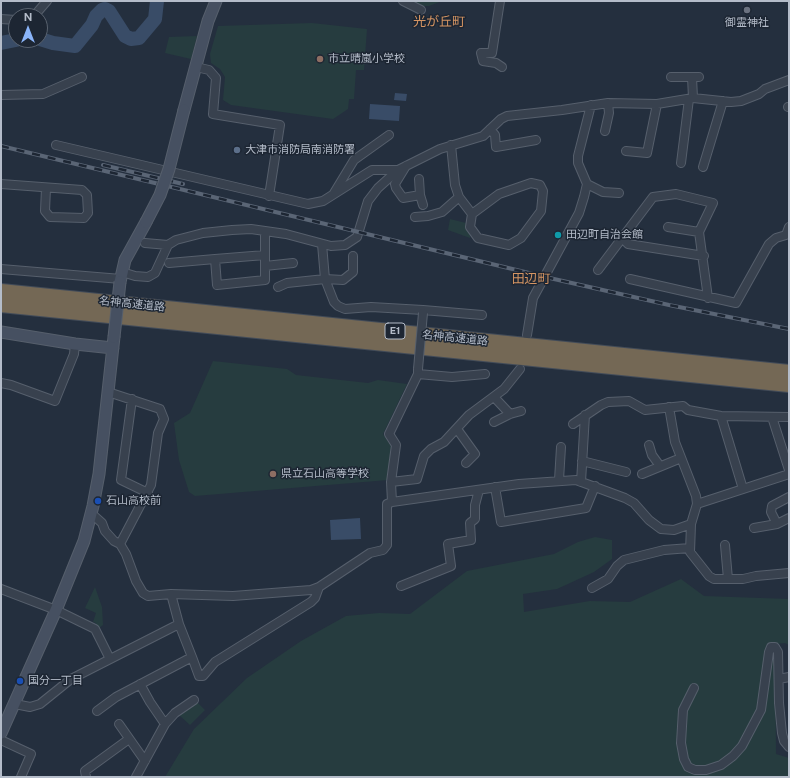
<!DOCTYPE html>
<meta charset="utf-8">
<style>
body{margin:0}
#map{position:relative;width:790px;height:778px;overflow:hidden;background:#242f3e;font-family:"Public Sans",sans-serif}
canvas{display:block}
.frame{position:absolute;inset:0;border:2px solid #b4bcc9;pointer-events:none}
.north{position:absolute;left:8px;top:8px;width:40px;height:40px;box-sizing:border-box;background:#1d2633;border:1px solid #59626f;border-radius:50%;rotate:0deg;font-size:11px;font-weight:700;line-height:16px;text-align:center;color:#b4bcc9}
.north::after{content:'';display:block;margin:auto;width:14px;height:18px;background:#8ab4f8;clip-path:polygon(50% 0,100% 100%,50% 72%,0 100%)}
</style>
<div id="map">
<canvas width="790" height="778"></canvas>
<div class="frame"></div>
<div class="north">N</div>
</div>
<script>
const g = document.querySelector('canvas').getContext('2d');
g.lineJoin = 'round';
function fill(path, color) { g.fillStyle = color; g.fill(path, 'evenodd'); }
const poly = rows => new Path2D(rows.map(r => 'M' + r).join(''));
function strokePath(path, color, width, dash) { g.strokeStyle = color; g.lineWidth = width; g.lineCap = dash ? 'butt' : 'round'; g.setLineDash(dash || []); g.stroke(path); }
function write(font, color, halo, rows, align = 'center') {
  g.font = font + ' "Public Sans","Noto Sans JP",sans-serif'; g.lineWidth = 3; g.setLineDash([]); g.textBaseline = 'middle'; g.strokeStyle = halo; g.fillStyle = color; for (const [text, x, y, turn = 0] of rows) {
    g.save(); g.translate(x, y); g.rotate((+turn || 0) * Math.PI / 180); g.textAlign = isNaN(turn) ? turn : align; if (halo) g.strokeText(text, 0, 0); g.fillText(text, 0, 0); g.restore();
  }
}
const green = poly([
 [412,1,442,1,429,6,420,6],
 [312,23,367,29,364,70,356,70,354,99,349,99,348,109,333,119,231,105,223,100,225,77,220,69,211,63,210,54,218,26],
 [197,36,191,59,165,53,169,37],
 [450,219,466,223,465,228,470,233,470,238,448,230],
 [213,361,287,369,296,375,368,383,378,380,407,384,383,434,391,446,388,480,195,496,189,492,179,460,174,423,190,413],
 [595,537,612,540,612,559,594,572,557,589,523,594,524,612,590,601,630,602,681,579,704,596,789,599,789,645,785,643,775,644,776,754,789,758,789,777,165,777,194,729,247,678,301,641,346,616,379,613,410,614,467,571,554,554,578,542],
 [95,587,102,607,103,625,99,628,95,626,96,623,93,622,96,613,85,608],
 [196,701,205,710,190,725,179,715]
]);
const water = poly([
 [395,93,407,94,406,101,394,100],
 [370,104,400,106,399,121,369,119],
 [360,518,361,539,331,540,330,520]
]);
const river = poly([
 [40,39,53,43,75,46,92,25,96,16,102,10,105,9,109,11,125,36,131,39,139,38,155,19,157,1],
 [1,43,16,40]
]);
const street = poly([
 [403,1,421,10],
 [500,1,492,53,481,53,483,61,496,63,502,67],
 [34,16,47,1],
 [1,19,16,20],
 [196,67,209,70,216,78,213,114,280,125,269,196],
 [671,77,699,77],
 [692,77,693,98],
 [1,95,43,94,82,77],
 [788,107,789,107],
 [490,129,495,135,496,147,536,140],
 [605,131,609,113,608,103],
 [56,145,308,204,323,201,372,170,398,170],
 [451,145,455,185,459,197,472,214],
 [626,151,647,153,657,104],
 [681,163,689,99],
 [406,166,395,184,396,188,403,198,420,195,423,205],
 [703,167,723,101],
 [419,179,420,195],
 [531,183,540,185,543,191,541,211,521,238,509,245,478,238,470,227,472,214,499,194,531,183],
 [1,184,82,190,87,195,88,213,84,218,50,217,45,211,46,188],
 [587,184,603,192,619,193],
 [334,193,354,160,389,135],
 [415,217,428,216,442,212,459,197],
 [668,227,699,232],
 [622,238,628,244,704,256],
 [145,243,168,245],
 [322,244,325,279,334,302,338,306,345,309,371,307,423,310,423,313],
 [265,255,265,231],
 [169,263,215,259,265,255,265,280,217,285,215,259],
 [265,266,293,263],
 [1,269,121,279],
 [598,270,653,197,676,194,713,203,699,232,708,298],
 [122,272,135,276,148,277,155,273,168,245,176,240,203,233,232,230,251,229,286,234,331,246,345,245,357,237,368,201,378,188,398,170,440,149,483,136,501,119,507,116,562,110,608,103,657,104,693,98,731,102,741,101,759,94,765,89,789,80],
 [630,279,736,303,769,244,776,238,786,235,789,227],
 [278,287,287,283,325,279,343,280,353,272,353,256],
 [423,310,482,315],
 [527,335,533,298,579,213,584,197,587,184,578,163,578,156,591,105],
 [418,374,452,377,485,374],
 [1,383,11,385,55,401,74,354,75,344],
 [108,392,160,409,164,419,158,433,151,485,120,544],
 [494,397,510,414],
 [132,399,121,480,148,493],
 [669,407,675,442,696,496,697,504],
 [721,416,743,489],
 [772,417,789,470],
 [494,422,510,414,521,411],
 [573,424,601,405,608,402,629,401,645,410,683,406,688,410,721,416,789,417],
 [457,429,475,454,466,463],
 [649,445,652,455,660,466],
 [582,461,626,472],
 [642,474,681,458],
 [559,480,561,447],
 [391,482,417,479,424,456,431,449,444,442,469,415,504,389,520,369],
 [581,482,585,415],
 [495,487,501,522,586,508,595,486],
 [392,502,391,482,396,445,389,434,418,374,418,369],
 [92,514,102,523,105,531,114,541,120,544,126,554,136,581,143,593,148,596,171,594,233,596,311,590,319,587,370,553,383,550,387,545,387,504,392,502,519,484,576,480,625,498,634,503,649,520,661,529,674,530,691,524,697,504,789,474],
 [691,524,690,552,709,576,714,579,743,579,756,576,789,573],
 [777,524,771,512,772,506,789,497],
 [754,528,777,524,789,518],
 [725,545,728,579],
 [401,586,451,566,448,544,471,540,470,523,475,519,475,505,479,490],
 [592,588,608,579,617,566,624,560,664,550,690,548],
 [1,589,56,610,95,629,110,659],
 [192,657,199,676,203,676,215,662,311,602,315,598,319,587],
 [779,679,789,677],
 [694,688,683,710,681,743,684,759,688,767,695,770,706,770,721,765,733,756,742,746,761,710,769,652,771,647,775,647,778,652,779,703,782,733,784,741,789,747],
 [15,704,30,707,40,704,71,679,179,624],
 [97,711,116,697,192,657,179,624,171,594],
 [119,724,145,761],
 [165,724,175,713,194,700],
 [1,740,31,754,21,777],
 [86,777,85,771,129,739],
 [136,777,165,724,150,702,140,684]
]);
const secondary = poly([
 [184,110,208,21,216,1],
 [120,282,125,260,146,222],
 [1,332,75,344,113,348],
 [1,733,56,610,84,541,93,506,99,474,114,337]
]);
const highway = poly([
 [1,291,789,372],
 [1,305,789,385]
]);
const rail = poly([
 [1,146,554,279,669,305,789,329],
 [103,165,183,184]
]);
const streetBridge = poly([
 [418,369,423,313]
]);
const secondaryBridge = poly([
 [146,222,160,195,169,169,184,110],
 [114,337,120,282]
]);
const markers = [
 [747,10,4,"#6b7280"],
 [320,59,4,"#8d6e63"],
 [237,150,4,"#5c6f8a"],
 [558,235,4,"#0f9aa8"],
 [273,474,4,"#8d6e63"],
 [98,501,4,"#1a4fb4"],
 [20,681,4,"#1a4fb4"]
];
const shields = [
 [395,331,20]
];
const shieldNames = [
 ["E1",395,331]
];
const poiNames = [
 ["御霊神社",747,23,"center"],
 ["市立晴嵐小学校",328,59],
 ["大津市消防局南消防署",245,150],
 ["田辺町自治会館",566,235],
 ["県立石山高等学校",281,474],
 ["石山高校前",106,501],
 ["国分一丁目",28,681]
];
const streetNames = [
 ["名神高速道路",132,304,6],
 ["名神高速道路",455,338,6]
];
const quarterNames = [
 ["光が丘町",439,22],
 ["田辺町",531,279]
];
fill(green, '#263c3f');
fill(water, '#394c67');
strokePath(river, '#394c67', 14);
strokePath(street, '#565f6c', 10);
strokePath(secondary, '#565f6c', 13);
strokePath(highway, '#434c59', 16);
strokePath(street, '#38414e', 8);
strokePath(secondary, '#465061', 11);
strokePath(highway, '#746855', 14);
strokePath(rail, '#5a6575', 4);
strokePath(rail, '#1d2633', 2.5, [8]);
strokePath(streetBridge, '#565f6c', 10, []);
strokePath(secondaryBridge, '#565f6c', 13, []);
strokePath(streetBridge, '#38414e', 8);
strokePath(secondaryBridge, '#465061', 11);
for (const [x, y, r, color] of markers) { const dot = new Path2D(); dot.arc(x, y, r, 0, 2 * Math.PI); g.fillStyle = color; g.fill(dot); strokePath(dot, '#1d2633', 1.5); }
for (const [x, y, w] of shields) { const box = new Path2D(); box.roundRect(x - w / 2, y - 8, w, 16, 3); g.fillStyle = '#1d2633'; g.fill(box); strokePath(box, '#b4bcc9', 1); }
write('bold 10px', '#b4bcc9', null, shieldNames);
write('11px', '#b4bcc9', '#1d2633', poiNames, 'left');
write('11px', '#b4bcc9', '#1d2633', streetNames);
write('13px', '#d59563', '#1d2633', quarterNames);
</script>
